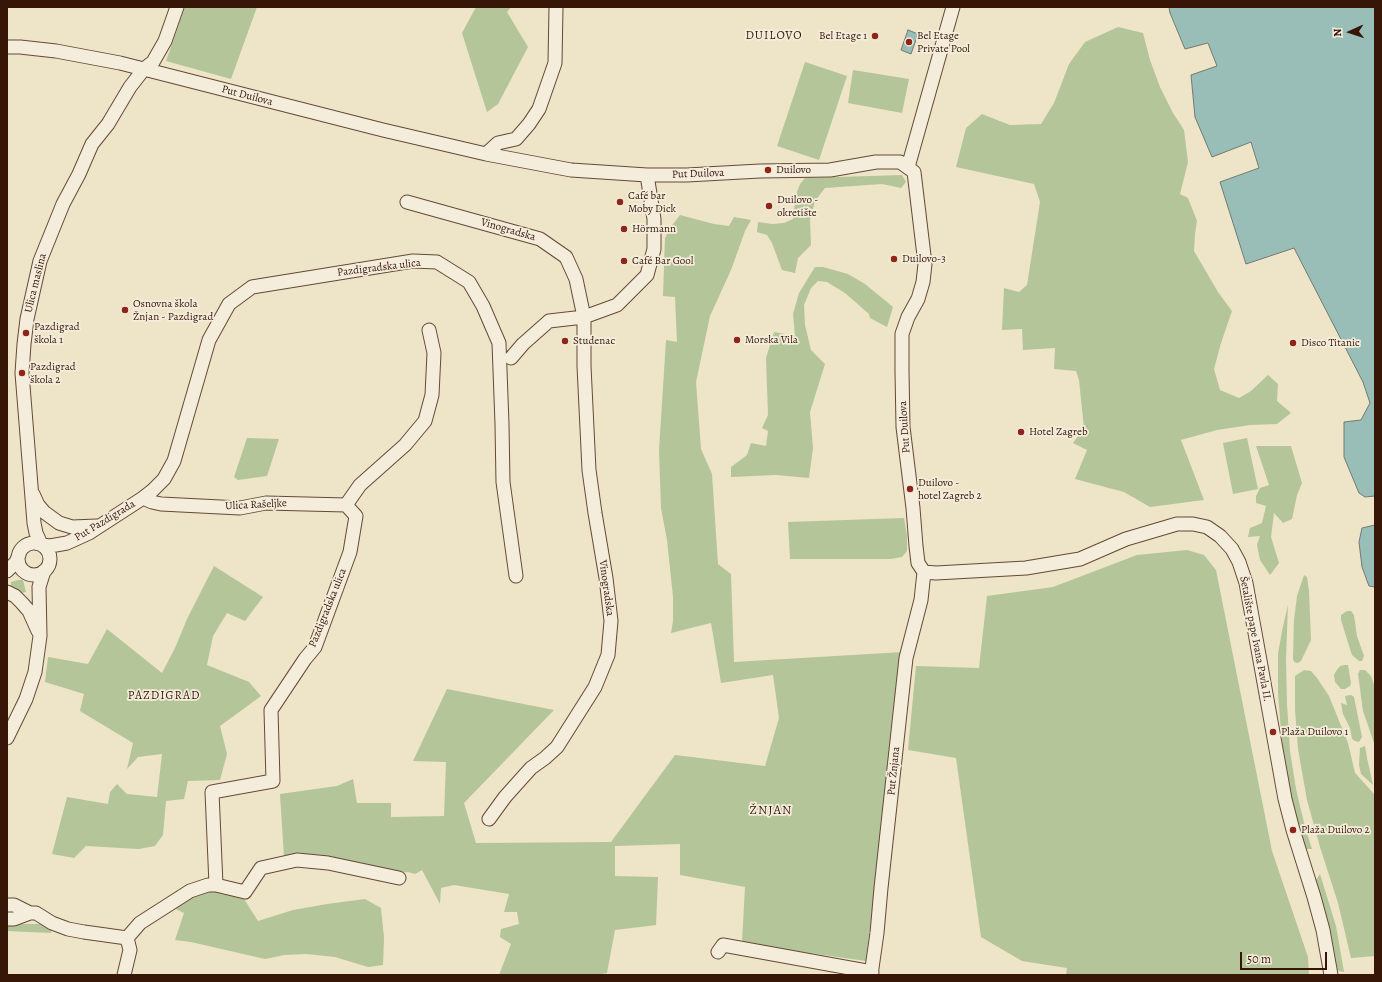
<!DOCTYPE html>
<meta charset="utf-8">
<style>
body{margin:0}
#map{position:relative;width:1382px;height:982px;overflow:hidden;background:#eee4c7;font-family:Alegreya,serif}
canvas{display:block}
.frame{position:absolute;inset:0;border:8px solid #371507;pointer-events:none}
.north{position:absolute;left:1330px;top:12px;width:40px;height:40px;-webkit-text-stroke:3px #f4eddb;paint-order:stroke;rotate:267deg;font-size:11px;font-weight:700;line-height:16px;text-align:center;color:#371507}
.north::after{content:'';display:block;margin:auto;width:14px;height:18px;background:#371507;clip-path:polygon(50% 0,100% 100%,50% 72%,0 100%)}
.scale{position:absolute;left:1240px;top:952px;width:87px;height:18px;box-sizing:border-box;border:2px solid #371507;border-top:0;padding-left:5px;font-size:12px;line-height:14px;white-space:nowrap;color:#371507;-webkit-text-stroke:3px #f4eddb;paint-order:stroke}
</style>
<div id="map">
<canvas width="1382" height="982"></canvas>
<div class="frame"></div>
<div class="north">N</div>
<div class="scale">50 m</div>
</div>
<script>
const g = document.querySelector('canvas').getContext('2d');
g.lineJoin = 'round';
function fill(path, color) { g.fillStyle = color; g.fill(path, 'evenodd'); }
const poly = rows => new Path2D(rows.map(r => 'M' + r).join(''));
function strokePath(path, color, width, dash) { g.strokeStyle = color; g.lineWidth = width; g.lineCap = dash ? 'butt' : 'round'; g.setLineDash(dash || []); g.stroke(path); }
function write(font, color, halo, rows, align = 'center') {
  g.font = font + ' Alegreya,serif'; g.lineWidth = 3.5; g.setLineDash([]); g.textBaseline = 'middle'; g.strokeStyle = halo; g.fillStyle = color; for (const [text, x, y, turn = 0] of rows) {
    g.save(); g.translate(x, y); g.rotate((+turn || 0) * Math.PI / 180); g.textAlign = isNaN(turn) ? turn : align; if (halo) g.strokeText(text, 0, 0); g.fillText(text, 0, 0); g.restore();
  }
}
const green = poly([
 [185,7,257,7,231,79,166,61],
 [476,7,511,7,507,12,528,47,498,104,487,112,462,33],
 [1118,27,1143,33,1150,60,1160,87,1173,113,1184,130,1188,162,1180,194,1188,198,1197,221,1195,234,1194,251,1218,292,1232,311,1221,343,1214,369,1220,390,1239,398,1251,391,1268,375,1278,384,1277,401,1291,413,1277,424,1250,425,1217,430,1181,440,1204,500,1150,507,1124,492,1075,479,1087,450,1073,443,1084,428,1079,380,1076,371,1054,369,1055,348,1023,350,1022,329,1002,330,1004,288,1019,292,1027,285,1040,202,1034,184,956,167,966,128,982,114,1010,125,1041,124,1054,103,1069,64,1085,42],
 [805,62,847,76,819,160,777,146],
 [853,70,909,79,902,113,848,103],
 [902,175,906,182,901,188,882,184,825,188,815,201,810,220,811,245,798,258,795,273,782,270,772,243,767,235,757,232,758,222,772,224,784,223,793,219,796,195,800,184,805,178],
 [680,215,714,224,729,226,734,217,751,220,745,231,731,270,710,316,696,382,701,449,712,474,718,564,731,574,734,662,903,652,866,961,746,944,742,942,745,887,680,875,680,844,615,846,615,876,658,877,656,925,615,930,607,973,597,975,499,975,511,944,500,937,501,929,519,924,517,912,504,912,509,894,454,885,441,888,440,904,422,870,415,874,408,872,394,874,284,857,280,794,337,786,353,779,357,803,391,803,391,817,444,816,446,762,413,761,447,689,554,710,464,803,476,843,611,842,675,755,765,766,779,718,773,675,721,683,711,623,671,633,673,621,673,597,667,540,661,508,659,450,666,340,677,342,675,297,663,296,665,238,670,228],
 [815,267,823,267,848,274,865,284,893,307,887,327,870,318,869,314,845,293,827,282,818,281,811,288,804,305,805,325,811,350,825,364,810,412,813,448,809,478,776,475,731,477,731,467,747,455,751,443,766,446,768,431,762,428,768,415,766,358,774,332,795,336,793,314,799,293],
 [247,438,279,439,267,476,238,480,234,477],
 [1247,438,1258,489,1233,494,1223,443],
 [1256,446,1291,446,1302,483,1297,495,1292,519,1283,523,1274,513,1271,537,1279,563,1270,575,1260,560,1257,545,1260,536,1248,537,1250,528,1262,523,1266,506,1256,503,1256,496,1260,488,1269,485],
 [904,518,907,536,907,551,902,557,890,559,790,559,788,522],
 [1187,550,1204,555,1216,570,1272,851,1308,957,1309,975,1066,975,1067,968,1022,961,981,937,956,758,908,750,916,666,979,668,987,596,1053,587,1137,555],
 [214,566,263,597,245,621,227,613,213,636,207,665,249,682,261,696,220,726,227,754,220,780,188,781,184,799,166,801,163,835,155,846,139,849,86,846,74,858,52,854,67,797,108,804,110,792,117,784,127,794,157,797,162,754,138,757,127,769,133,743,80,711,84,694,45,682,48,657,88,664,107,629,162,673,175,648,187,619],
 [1304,575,1307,577,1309,591,1311,640,1301,661,1298,663,1294,662,1293,659,1294,620,1297,596],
 [18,580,23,580,26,592,21,593,11,586,11,582],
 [1288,605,1286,660,1287,704,1290,751,1296,789,1305,827,1312,849,1303,849,1295,815,1285,767,1281,731,1278,693,1278,654,1282,631],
 [1347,611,1351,611,1354,615,1357,636,1364,656,1362,661,1359,661,1352,655,1350,649,1341,620,1341,615],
 [1345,665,1348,665,1351,683,1350,686,1345,689,1341,689,1335,682,1334,675,1336,671,1340,666],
 [1304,670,1311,671,1317,678,1329,696,1348,743,1355,773,1375,795,1375,956,1351,958,1338,903,1320,847,1307,800,1298,749,1295,710,1295,676],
 [1360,670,1365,670,1371,676,1375,688,1375,759,1374,743,1363,711,1358,674],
 [1351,695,1354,697,1362,737,1359,742,1355,741,1352,739,1350,728,1343,714,1341,703,1347,705,1345,696],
 [1365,746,1367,758,1373,785,1361,774,1359,765,1360,748],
 [1320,874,1336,926,1344,972,1339,971,1336,968,1314,883],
 [209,891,234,895,244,899,258,921,293,910,327,904,365,899,381,908,384,938,383,965,368,967,335,957,306,954,284,955,265,959,191,942,175,940,184,913,174,908,192,896],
 [7,924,50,924,51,928,51,933,7,931]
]);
const water = poly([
 [1169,7,1375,7,1375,496,1365,497,1359,493,1344,457,1344,422,1361,420,1370,403,1363,382,1294,248,1246,264,1220,182,1259,168,1251,142,1212,157,1195,117,1191,75,1217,66,1208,43,1185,49,1170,13,1169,7],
 [908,30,918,34,911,54,901,50,908,30],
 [1375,525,1375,587,1369,586,1362,567,1359,542,1362,528,1375,525]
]);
const minor = poly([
 [7,47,20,47,56,51,120,63,383,130,486,154,571,170,647,175,687,175,760,171,830,170,876,162,900,162,914,172,925,264,923,282,918,299,908,317,902,334,902,371,903,427,913,508,916,546,918,563,924,572],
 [486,154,498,143,516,139,529,124,539,109,555,63,556,7],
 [908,167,953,7],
 [407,202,540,239,566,257,576,279,584,317,584,366,589,470,595,513,606,578,611,621,608,655,595,687,557,747,545,758,531,768,505,797,489,819],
 [511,358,523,344,549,321,584,317,617,305,647,275,654,249,654,219,647,175],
 [33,494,38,505,44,512,59,523,72,527,97,526],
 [143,498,152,502,161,504,240,508,266,503,346,505],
 [346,505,360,485,405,445,425,421,432,395,434,353,429,330],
 '18 559a16 16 0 1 1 32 0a16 16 0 1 1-32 0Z',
 [41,544,36,533,34,523,22,373,24,344,27,319,40,261,63,204,79,174,92,144,108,124,130,87,144,69,153,62,165,41,177,7],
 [43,545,50,546,67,543,89,533,143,498,152,491,164,479,174,461,209,340,229,304,252,287,413,261,437,262,469,282,483,306,499,343,502,424,503,482,516,576],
 [7,571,16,562,19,555],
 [924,572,936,573,1026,568,1080,559,1126,539,1177,524,1193,524,1207,527,1220,536,1232,549,1239,562,1246,583,1285,799,1293,830,1314,897,1323,930,1331,975],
 [7,592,15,596,22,603,29,611,38,631],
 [7,738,26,699,35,672,40,636,39,587,44,571],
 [216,885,212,792,273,781,271,710,305,659,315,647,350,552,356,516,346,505],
 [7,905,14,905,30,913,36,913,52,923,68,929,84,932,127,938],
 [7,919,14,919,30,913],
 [127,938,140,923,190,891,208,885,216,885,245,892,261,868,297,860,328,863,399,878],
 [718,952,723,945,872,972],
 [124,975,130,950,127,938],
 [871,975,877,933,881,888,906,658,921,600,924,572]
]);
const markers = [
 [875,36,4,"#8f2418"],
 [909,42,4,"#8f2418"],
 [768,170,4,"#8f2418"],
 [620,202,4,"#8f2418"],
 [769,206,4,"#8f2418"],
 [624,229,4,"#8f2418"],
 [894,259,4,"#8f2418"],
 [624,261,4,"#8f2418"],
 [125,310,4,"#8f2418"],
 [26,333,4,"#8f2418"],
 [737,340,4,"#8f2418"],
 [565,341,4,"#8f2418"],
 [1293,343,4,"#8f2418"],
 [22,373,4,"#8f2418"],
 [1021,432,4,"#8f2418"],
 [910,489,4,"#8f2418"],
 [1273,732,4,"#8f2418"],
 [1293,830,4,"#8f2418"]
];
const poiNames = [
 ["Bel Etage 1",867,36,"right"],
 ["Bel Etage",917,36],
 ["Private Pool",917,49],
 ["Duilovo",776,170],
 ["Café bar",628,196],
 ["Moby Dick",628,209],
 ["Duilovo -",777,200],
 ["okretište",777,213],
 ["Hörmann",632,229],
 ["Duilovo-3",902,259],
 ["Café Bar Gool",632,261],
 ["Osnovna škola",133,304],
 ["Žnjan - Pazdigrad",133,317],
 ["Pazdigrad",34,327],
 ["škola 1",34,340],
 ["Morska Vila",745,340],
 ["Studenac",573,341],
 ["Disco Titanic",1301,343],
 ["Pazdigrad",30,367],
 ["škola 2",30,380],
 ["Hotel Zagreb",1029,432],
 ["Duilovo -",918,483],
 ["hotel Zagreb 2",918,496],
 ["Plaža Duilovo 1",1281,732],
 ["Plaža Duilovo 2",1301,830]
];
const streetNames = [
 ["Put Duilova",247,96,15],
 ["Put Duilova",698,174,-2],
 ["Vinogradska",508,230,16],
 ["Pazdigradska ulica",379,268,-7],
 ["Ulica maslina",36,283,-76],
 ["Put Duilova",905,427,-94],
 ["Ulica Rašeljke",256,505,-3],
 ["Put Pazdigrada",105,521,-31],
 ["Vinogradska",606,588,82],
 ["Pazdigradska ulica",328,608,-68],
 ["Šetalište pape Ivana Pavla II.",1255,639,79],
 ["Put Žnjana",894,771,-84]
];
const neighbourhoodNames = [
 ["DUILOVO",774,36],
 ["PAZDIGRAD",164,696]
];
const quarterNames = [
 ["ŽNJAN",771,811]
];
fill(green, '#b4c599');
fill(water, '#99beb8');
strokePath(water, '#727a71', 1);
strokePath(minor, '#654937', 15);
strokePath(minor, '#f4eddb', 13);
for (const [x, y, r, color] of markers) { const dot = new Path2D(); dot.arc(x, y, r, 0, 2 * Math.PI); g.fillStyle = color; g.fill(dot); strokePath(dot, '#f4eddb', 1.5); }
write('11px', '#371507', '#f4eddb', poiNames, 'left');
write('11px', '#371507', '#f4eddb', streetNames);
g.letterSpacing = '1px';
write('12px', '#371507', '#f4eddb', neighbourhoodNames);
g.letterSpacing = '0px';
g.letterSpacing = '1px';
write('13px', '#371507', '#f4eddb', quarterNames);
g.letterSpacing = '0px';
</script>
